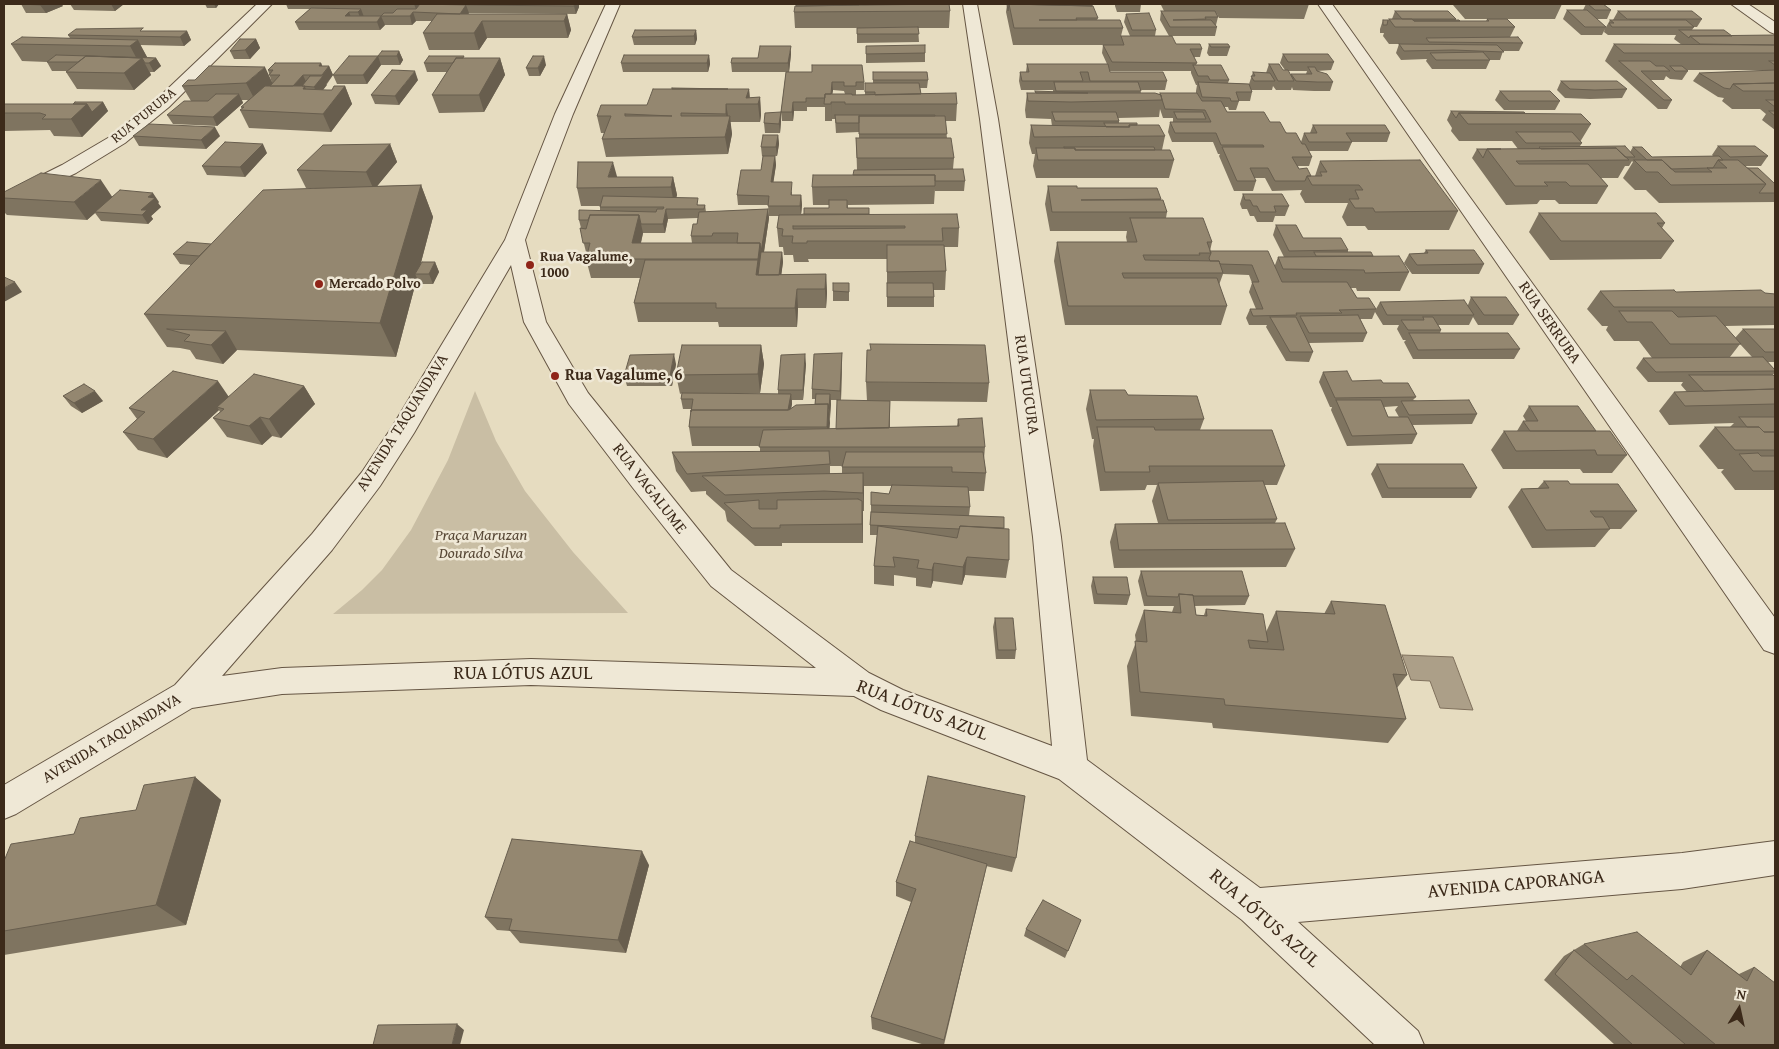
<!DOCTYPE html>
<meta charset="utf-8">
<style>
body{margin:0}
#map{position:relative;width:1779px;height:1049px;overflow:hidden;background:#e6dcc0;font-family:"Gentium Book Plus",serif}
canvas{display:block}
.frame{position:absolute;inset:0;border:5px solid #3c2a1a;pointer-events:none}
.north{position:absolute;left:1714px;top:984px;width:50px;height:50px;-webkit-text-stroke:4px #efe8d6;paint-order:stroke;rotate:10deg;font-size:14px;font-weight:700;line-height:20px;text-align:center;color:#3c2a1a}
.north::after{content:'';display:block;margin:auto;width:18px;height:22px;background:#3c2a1a;clip-path:polygon(50% 0,100% 100%,50% 72%,0 100%)}
</style>
<div id="map">
<canvas width="1779" height="1049"></canvas>
<div class="frame"></div>
<div class="north">N</div>
</div>
<script>
const g = document.querySelector('canvas').getContext('2d');
g.lineJoin = 'round';
function fill(path, color) { g.fillStyle = color; g.fill(path, 'evenodd'); }
const poly = rows => new Path2D(rows.map(r => 'M' + r).join(''));
function strokePath(path, color, width, dash) { g.strokeStyle = color; g.lineWidth = width; g.lineCap = dash ? 'butt' : 'round'; g.setLineDash(dash || []); g.stroke(path); }
function write(font, color, halo, rows, align = 'center') {
  g.font = font + ' "Gentium Book Plus",serif'; g.lineWidth = 5; g.setLineDash([]); g.textBaseline = 'middle'; g.strokeStyle = halo; g.fillStyle = color; for (const [text, x, y, turn = 0] of rows) {
    g.save(); g.translate(x, y); g.rotate((+turn || 0) * Math.PI / 180); g.textAlign = isNaN(turn) ? turn : align; if (halo) g.strokeText(text, 0, 0); g.fillText(text, 0, 0); g.restore();
  }
}
const green = poly([
 [475,391,496,441,525,491,573,552,628,613,333,614,362,590,382,570,411,530,448,460]
]);
const water = poly([
 [1402,655,1453,657,1473,710,1440,708,1430,681,1411,680,1402,655]
]);
const minor = poly([
 [257,4,272,4,169,107,125,143,76,173,4,207,4,194,62,165,113,135,157,99,257,4],
 [606,4,620,4,573,114,525,240,546,322,588,393,731,570,869,673,903,690,1052,746,1033,537,980,119,963,4,977,4,998,119,1061,537,1087,760,1260,888,1682,853,1775,841,1775,875,1682,889,1298,922,1418,1031,1424,1045,1375,1045,1242,920,1059,779,881,710,854,696,531,685,282,694,192,708,16,814,4,819,4,785,175,685,312,534,362,472,392,427,505,240,555,114,606,4],
 [511,265,524,322,569,404,633,488,711,586,816,668,531,659,282,668,222,676,332,550,380,486,414,433,511,265],
 [1318,4,1332,4,1461,185,1775,618,1775,654,1764,650,1318,4],
 [1731,4,1748,4,1775,22,1775,34,1770,32,1731,4]
]);
const wall = poly([
 [21,4,61,4,63,6,46,13,26,13],
 [70,4,124,4,115,11,74,10],
 [205,4,219,4,216,8,207,8],
 [286,4,579,4,579,7,576,14,469,13,468,14,567,14,571,30,568,38,487,38,479,50,429,50,423,33,432,21,416,21,412,25,385,25,380,30,299,30,295,22,310,9,288,9],
 [865,4,949,4,950,11,949,28,918,28,919,42,857,43,857,28,795,28,794,12,865,5],
 [1004,4,1100,4,1087,5,1098,18,1097,20,1123,28,1121,36,1130,36,1124,22,1126,14,1156,30,1155,36,1176,44,1202,49,1200,57,1194,57,1197,63,1196,65,1229,80,1228,83,1249,84,1253,72,1266,73,1269,64,1283,70,1285,70,1280,63,1283,54,1334,62,1331,70,1317,71,1333,82,1330,91,1314,91,1293,90,1292,87,1291,90,1276,90,1273,86,1272,90,1251,90,1252,92,1250,101,1239,101,1236,110,1229,110,1228,107,1224,107,1227,112,1270,122,1301,142,1304,133,1310,133,1313,125,1390,133,1387,142,1352,142,1348,151,1309,151,1312,157,1309,166,1298,166,1299,169,1311,176,1315,176,1320,161,1458,211,1449,230,1368,230,1365,226,1347,226,1342,217,1348,203,1305,203,1300,194,1302,190,1272,191,1265,178,1254,178,1256,181,1253,191,1234,191,1219,156,1220,154,1218,154,1213,142,1172,142,1168,132,1170,122,1173,122,1173,118,1163,118,1160,109,1159,117,1118,118,1119,121,1119,123,1137,125,1165,136,1162,150,1174,160,1169,178,1036,178,1033,166,1035,154,1032,154,1029,143,1031,125,1052,126,1051,119,1026,118,1025,110,1027,93,1035,93,1035,91,1053,92,1053,90,1021,90,1019,81,1020,72,1026,72,1027,64,1107,64,1102,53,1103,45,1013,45,1006,12,1007,5,1004,5],
 [1109,68,1110,71,1191,71,1191,73,1196,85,1197,85,1196,91,1196,93,1160,93,1160,94,1141,93,1140,90,1165,90,1167,81,1110,72],
 [1288,71,1307,71,1306,74,1291,74,1291,76],
 [1115,4,1141,4,1140,12,1117,12,1115,6],
 [1162,4,1309,4,1304,19,1219,18,1216,12,1218,17,1216,25,1215,25,1217,27,1215,36,1169,36,1160,20,1161,11,1179,11,1164,11,1161,5],
 [1453,4,1562,4,1555,19,1507,19,1515,27,1510,37,1523,43,1519,51,1503,51,1500,60,1490,60,1486,69,1432,69,1426,61,1427,59,1401,60,1396,53,1399,44,1423,44,1389,44,1383,36,1384,33,1380,33,1380,29,1383,20,1388,20,1389,19,1392,19,1395,11,1456,19,1456,20,1460,21,1486,21,1487,19,1465,19,1453,5],
 [1586,4,1603,4,1611,10,1607,19,1597,19,1606,27,1602,35,1581,35,1563,19,1567,10,1583,10],
 [1618,11,1702,19,1697,27,1694,27,1692,30,1732,36,1775,35,1775,130,1762,120,1766,114,1760,109,1732,109,1722,101,1724,98,1718,97,1693,81,1699,73,1765,71,1763,70,1686,70,1688,71,1682,80,1670,79,1666,76,1664,80,1650,80,1672,100,1667,109,1658,109,1605,61,1614,44,1682,45,1674,39,1676,35,1608,35,1604,32,1605,29,1610,20,1614,20,1613,20],
 [696,30,697,39,695,45,634,45,632,37],
 [145,31,187,31,191,40,184,46,140,45,147,57,146,57,156,58,161,66,154,72,150,72,151,75,134,90,77,89,66,72,68,71,52,71,47,62,22,61,11,44,70,38,68,35],
 [256,39,260,48,250,59,234,59,230,51],
 [1209,44,1230,47,1227,56,1209,56,1207,53],
 [866,46,925,53,925,62,866,63],
 [399,51,403,60,400,65,381,65,378,56],
 [791,54,789,72,732,72,731,63,758,58],
 [709,55,710,64,708,72,623,72,621,63],
 [378,56,381,65,367,84,337,84,333,75],
 [465,58,500,58,505,75,484,112,439,113,432,95,447,72,427,72,424,63],
 [321,63,322,66,329,66,333,75,323,90,332,90,345,86,352,104,331,132,249,128,240,110,242,109,241,107,248,100,242,100,243,103,217,126,173,124,167,115,191,101,182,86,188,80,272,83,268,70],
 [546,65,540,76,529,76,526,68],
 [786,72,864,82,864,90,856,90,856,95,865,95,865,83,873,83,873,72,928,80,927,88,920,88,921,94,957,104,956,121,945,121,947,138,954,158,953,169,965,181,964,191,935,191,935,189,934,204,848,205,848,208,869,214,959,228,958,247,944,247,946,271,945,290,934,290,934,307,887,307,887,259,808,259,809,262,794,262,793,255,784,255,783,247,779,247,777,228,779,216,769,216,768,205,738,205,737,195,775,156,776,165,773,182,792,192,792,195,801,195,802,205,801,214,829,208,829,205,813,205,812,187,853,175,857,170,856,138,859,138,859,132,836,133,835,119,832,119,832,121,825,121,825,107,807,107,807,111,794,111,793,121,782,121,781,112],
 [833,90,844,91,845,94,832,94],
 [418,80,399,105,375,104,371,95],
 [1561,81,1627,89,1622,98,1590,99,1565,98,1557,90],
 [749,89,750,98,760,97,761,115,760,122,730,122,732,134,728,154,606,157,602,139,604,133,601,133,597,116,647,105],
 [1500,91,1560,101,1555,110,1504,110,1495,100],
 [103,102,108,111,82,137,54,136,50,130,4,131,4,104,73,104],
 [1451,111,1525,113,1591,124,1580,142,1582,143,1580,146,1630,152,1633,147,1652,157,1713,156,1712,155,1718,146,1768,156,1761,166,1745,166,1748,168,1775,184,1775,202,1659,203,1646,190,1635,190,1623,178,1633,162,1632,161,1629,166,1625,166,1618,178,1601,178,1608,186,1597,204,1559,204,1555,200,1540,200,1537,204,1506,205,1472,158,1477,149,1518,149,1512,141,1459,141,1451,131,1452,128,1447,120],
 [781,112,781,121,780,133,765,133,764,123],
 [778,135,779,144,777,156,762,156,761,147],
 [133,136,220,136,206,149,139,146],
 [390,144,397,162,377,186,421,185,433,217,420,266,435,262,439,272,433,284,419,284,417,278,396,357,237,350,223,364,196,359,190,350,180,348,167,347,144,314,191,265,180,264,173,254,211,244,315,188,306,188,297,170],
 [267,153,245,177,207,175,202,166],
 [617,177,673,177,677,195,676,198,699,205,705,205,706,212,768,209,769,218,764,252,782,252,783,262,781,275,826,274,827,293,826,308,798,308,797,327,719,327,718,322,638,322,634,303,640,278,591,278,586,259,587,256,580,228,581,228,579,220,600,211,600,206,581,206,577,188],
 [698,218,697,224,691,236,692,243,641,243,643,233,665,233,668,219],
 [1048,186,1077,188,1161,199,1161,200,1167,212,1166,218,1212,242,1210,251,1275,265,1278,257,1284,257,1273,235,1276,225,1303,238,1348,250,1348,252,1373,256,1409,272,1400,291,1357,291,1356,288,1351,288,1357,298,1376,309,1380,302,1468,305,1471,297,1519,315,1513,325,1478,325,1473,317,1469,325,1438,325,1441,330,1440,333,1520,349,1514,359,1413,359,1404,342,1406,340,1403,340,1397,329,1399,325,1383,325,1375,312,1372,319,1360,319,1367,333,1363,342,1309,343,1313,352,1309,362,1286,361,1266,327,1267,325,1249,325,1246,318,1250,309,1256,309,1249,292,1252,283,1249,275,1223,274,1219,285,1227,306,1221,325,1065,325,1054,261,1057,242,1127,242,1126,237,1127,231,1050,231,1045,204],
 [4,192,112,197,159,202,158,203,161,207,151,216,153,219,148,224,101,221,95,213,87,220,7,215,4,212],
 [1243,194,1289,206,1285,216,1275,216,1273,222,1257,222,1254,216,1250,216,1247,209,1242,209,1240,204],
 [1539,213,1665,223,1662,228,1674,241,1661,259,1550,260,1529,232],
 [1426,250,1484,264,1479,274,1412,274,1404,263,1409,254,1424,253],
 [849,283,849,301,833,301,833,291],
 [1600,291,1676,292,1765,293,1775,294,1775,325,1725,326,1735,338,1743,329,1775,329,1775,362,1768,362,1775,370,1775,372,1773,375,1775,377,1775,490,1735,490,1721,472,1724,469,1718,469,1699,446,1715,427,1730,427,1734,423,1669,425,1659,411,1674,392,1687,392,1681,385,1683,382,1648,382,1636,368,1643,358,1652,358,1639,341,1614,341,1606,330,1608,326,1602,326,1587,309],
 [1740,344,1752,357,1730,357],
 [761,345,764,364,760,393,699,393,778,394,778,390,806,364,803,400,792,400,792,404,791,408,815,404,815,399,812,399,812,389,842,353,841,400,831,400,829,429,836,429,867,401,866,382,989,383,987,402,890,401,890,428,957,426,958,419,985,447,984,459,986,473,984,491,969,491,970,507,969,516,1004,528,1009,560,1006,578,965,575,962,585,933,581,931,588,916,586,916,578,894,575,894,586,874,584,874,566,877,535,870,535,870,525,871,512,871,492,889,494,892,486,864,486,864,511,863,511,863,543,782,543,782,546,755,546,727,521,725,511,706,494,706,491,691,492,676,471,672,452,760,452,760,446,692,446,689,427,691,409,683,409,681,399,682,393,680,394,676,375],
 [830,466,842,466,842,473,830,474],
 [676,364,672,386,627,386,624,376],
 [1323,372,1352,381,1383,383,1416,397,1413,400,1477,414,1472,424,1413,425,1417,434,1412,444,1347,446,1331,410,1332,407,1330,407,1319,382],
 [1398,406,1395,410,1399,417,1388,417,1384,407],
 [304,386,315,404,281,438,272,436,262,445,227,437,213,418,220,412,219,410,167,458,138,450,123,432,137,419,129,408,229,396],
 [1090,390,1128,395,1204,419,1200,430,1285,466,1277,485,1264,485,1277,519,1275,523,1295,549,1286,567,1114,568,1110,542,1115,524,1158,523,1152,501,1157,485,1147,485,1145,490,1100,491,1093,446,1094,439,1092,439,1086,409],
 [63,396,103,401,82,413,71,406],
 [1529,406,1596,431,1627,455,1612,473,1583,473,1580,469,1503,469,1491,450,1504,431,1517,431,1523,421,1526,421,1523,416],
 [1377,464,1477,488,1471,498,1382,498,1371,474],
 [1544,481,1570,484,1637,511,1621,529,1610,529,1595,547,1532,548,1508,507,1521,489,1538,488],
 [1141,571,1249,596,1245,605,1195,606,1196,615,1204,615,1206,609,1266,632,1276,611,1324,614,1331,601,1407,675,1397,688,1406,719,1388,743,1213,728,1212,723,1131,716,1127,666,1136,642,1135,635,1144,610,1172,612,1174,606,1144,606,1138,581],
 [1093,577,1130,595,1127,605,1094,604,1091,586],
 [995,618,1016,650,1015,659,996,659,993,627],
 [195,777,221,800,186,925,4,955,4,861,136,810],
 [915,836,1016,858,1012,872,986,866,944,1045,925,1045,872,1029,871,1017,911,902,896,896,896,882,915,842],
 [649,865,626,953,520,943,510,931,497,930,485,917],
 [1081,920,1065,958,1024,936,1026,929],
 [1584,944,1680,967,1683,962,1707,950,1739,974,1754,967,1775,1045,1615,1045,1544,980,1564,956]
]);
const shadedWall = poly([
 [43,4,61,4,63,6,46,13,40,5],
 [111,4,124,4,115,11],
 [214,4,219,4,216,8],
 [414,4,423,4,417,12],
 [575,4,579,4,579,7,576,14,574,6],
 [466,5,469,13,462,22,460,14],
 [361,9,364,17,361,20,358,12],
 [349,12,352,20,345,16],
 [413,12,416,21,412,25,410,16],
 [567,14,571,30,568,38,564,21],
 [381,16,385,25,380,30,377,22],
 [482,21,487,38,479,50,474,33],
 [696,30,697,39,695,45,694,36],
 [187,31,191,40,184,46,180,37],
 [256,39,260,48,250,59,245,50],
 [138,40,147,57,143,60,151,75,134,90,124,73,138,61,130,46],
 [791,46,791,54,789,72,788,63],
 [399,51,403,60,400,65,397,56],
 [709,55,710,64,708,72,707,63],
 [378,56,381,65,367,84,363,75],
 [544,56,546,65,540,76,538,68],
 [156,58,161,66,154,72,149,63],
 [500,58,505,75,484,112,479,95],
 [321,63,325,72,329,66,333,75,326,84,327,85,318,96,314,87,323,76,319,66],
 [265,67,273,84,255,100,246,83],
 [415,71,418,80,399,105,395,96],
 [303,75,307,84,305,87,312,104,289,91],
 [832,82,833,90,831,103,832,119,832,121,831,98],
 [345,86,352,104,331,132,323,114],
 [749,89,750,104,746,98],
 [239,94,243,103,217,126,213,117],
 [760,97,761,115,760,122,758,104],
 [103,102,108,111,82,137,71,119,87,104],
 [793,102,794,111,793,121,792,112],
 [726,104,729,121,730,116,732,134,728,154,725,137,728,126,726,114],
 [781,112,781,121,780,133,779,124],
 [215,127,220,136,206,149,201,140],
 [778,135,779,144,777,156,776,147],
 [263,144,267,153,245,177,240,167],
 [390,144,397,162,374,190,366,172],
 [775,156,776,165,772,192,771,182],
 [613,162,618,180,608,177],
 [673,177,677,195,674,205,671,187],
 [101,180,113,198,95,212,95,213,87,220,74,202],
 [421,185,433,217,418,274,415,274,417,278,396,357,380,323],
 [153,193,159,202,158,203,161,207,151,216,153,219,148,224,142,215,141,210,148,197],
 [801,195,802,205,801,216,800,206],
 [666,209,668,219,665,233,663,224],
 [768,209,769,218,760,278,758,259,760,243],
 [639,215,643,233,637,259,632,243],
 [782,252,783,262,779,293,778,283],
 [758,260,760,279,756,275],
 [435,262,439,272,433,284,429,274],
 [826,274,827,293,826,308,825,289],
 [15,282,22,292,4,302,4,288],
 [797,289,798,308,797,327,795,308],
 [226,331,237,350,223,364,211,345],
 [761,345,764,364,760,393,758,374],
 [842,353,842,363,841,400,840,391],
 [674,354,676,364,672,386,670,376],
 [805,354,806,364,803,400,803,390],
 [218,381,231,400,217,407,219,410,167,458,153,439],
 [304,386,315,404,281,438,269,419],
 [95,391,103,401,82,413,74,403],
 [791,394,792,404,789,420,788,411],
 [830,394,831,404,830,419,829,409],
 [828,404,830,423,828,446,827,427],
 [260,417,272,436,262,445,249,426],
 [863,473,864,492,864,511,863,493],
 [862,501,863,520,863,543,862,524],
 [967,557,965,575,962,585,963,567],
 [934,563,933,581,931,588,932,570],
 [195,777,221,800,186,925,156,905],
 [642,851,649,865,626,953,618,940],
 [987,864,984,878,943,1045,944,1040],
 [457,1024,464,1030,460,1045,452,1045]
]);
const building = poly([
 [21,4,43,4,40,5,21,4],
 [420,4,466,5,460,14,413,12,410,16,381,16,377,22,295,22,311,8,361,9,358,12,349,12,345,16,381,16,384,13,393,13,397,9,416,9,420,4],
 [466,4,575,4,574,6,465,5,466,4],
 [797,4,859,4,859,5,796,6,797,4],
 [949,4,950,11,794,12,795,6,949,4],
 [1007,4,1092,5,1092,6,1009,4,1008,11,1007,4],
 [1009,4,1093,6,1098,18,1076,18,1077,20,1039,20,1120,20,1123,28,1014,28,1009,4],
 [1588,4,1603,4,1611,10,1595,10,1588,4],
 [1567,10,1587,10,1606,27,1585,27,1567,10],
 [1161,11,1215,11,1218,17,1205,17,1206,19,1173,20,1211,20,1217,27,1170,27,1161,11],
 [1395,11,1448,11,1456,19,1402,19,1395,11],
 [1618,11,1692,11,1702,19,1627,19,1618,11],
 [1149,13,1156,30,1132,30,1126,14,1149,13],
 [437,14,567,14,564,21,482,21,474,33,423,33,437,14],
 [1389,19,1412,19,1414,21,1489,21,1487,19,1507,19,1515,27,1395,27,1389,19],
 [1383,20,1388,20,1387,25,1383,25,1383,20],
 [1413,20,1459,20,1460,21,1414,21,1413,20],
 [1610,20,1686,20,1694,27,1612,27,1609,23,1614,23,1610,20],
 [918,27,919,34,857,34,857,28,918,27],
 [143,28,140,31,187,31,180,37,68,35,76,29,143,28],
 [635,30,696,30,694,36,632,37,635,30],
 [1679,30,1724,30,1732,36,1690,36,1689,38,1679,30],
 [1775,35,1775,45,1700,44,1690,36,1775,35],
 [1121,36,1172,36,1176,44,1200,44,1202,49,1190,49,1197,63,1112,62,1103,45,1124,45,1121,36],
 [22,37,138,40,130,46,11,44,22,37],
 [1518,37,1523,43,1429,42,1426,38,1518,37],
 [240,39,256,39,245,50,230,51,240,39],
 [1209,44,1228,44,1230,47,1211,47,1209,44],
 [1399,44,1497,45,1504,52,1453,50,1404,51,1399,44],
 [1614,44,1775,45,1775,53,1624,53,1614,44],
 [925,45,925,53,866,54,866,46,925,45],
 [760,46,791,46,788,63,731,63,732,58,758,58,760,46],
 [382,51,399,51,397,56,378,56,382,51],
 [1483,52,1490,60,1436,60,1430,53,1483,52],
 [1283,54,1328,54,1334,62,1288,62,1283,54],
 [56,55,156,58,149,63,145,63,142,58,86,56,78,62,47,62,56,55],
 [624,55,709,55,707,63,621,63,624,55],
 [86,56,142,58,124,73,66,72,86,56],
 [349,56,378,56,363,75,333,75,349,56],
 [429,56,464,56,463,58,456,58,453,63,424,63,429,56],
 [533,56,544,56,538,68,526,68,533,56],
 [456,58,500,58,479,95,432,95,456,58],
 [1619,61,1650,61,1656,66,1664,66,1670,71,1641,71,1672,100,1664,100,1619,61],
 [1769,61,1775,61,1775,65,1769,61],
 [275,63,321,63,319,66,329,66,322,75,303,75,293,86,270,86,280,75,269,75,273,70,268,70,275,63],
 [1027,64,1108,64,1110,72,1163,72,1167,81,1090,81,1088,72,1080,72,1083,81,1022,81,1020,72,1029,72,1027,64],
 [1269,64,1279,64,1283,70,1288,70,1294,81,1278,81,1269,64],
 [812,65,862,65,864,82,856,82,856,86,844,86,844,82,832,82,831,94,825,94,825,98,806,98,806,102,793,102,792,112,781,112,786,72,812,72,812,65],
 [1193,65,1221,65,1229,80,1210,80,1208,76,1198,76,1193,65],
 [209,66,265,67,246,83,182,86,188,80,195,80,209,66],
 [1670,66,1682,66,1688,71,1675,71,1670,66],
 [1308,67,1315,67,1317,71,1327,74,1333,82,1317,82,1296,81,1291,74,1312,74,1308,67],
 [392,70,415,71,395,96,371,95,392,70],
 [1775,70,1775,83,1733,84,1730,89,1724,88,1699,73,1775,70],
 [873,72,927,72,928,80,873,80,873,72],
 [1253,72,1270,73,1275,81,1254,81,1251,76,1255,76,1253,72],
 [310,76,323,76,314,87,302,86,310,76],
 [1561,81,1617,81,1627,89,1595,90,1570,89,1561,81],
 [1054,82,1138,82,1141,91,1056,91,1054,82],
 [1198,82,1249,84,1252,92,1236,92,1239,101,1231,101,1230,98,1202,97,1198,82],
 [865,83,919,83,921,94,875,95,875,92,865,92,865,83],
 [1775,83,1775,91,1743,91,1733,84,1775,83],
 [265,86,305,86,303,89,327,90,332,90,334,86,345,86,323,114,240,110,244,107,241,107,265,86],
 [672,88,728,89,672,89,672,88],
 [653,89,749,89,746,98,760,97,758,104,726,104,726,114,681,113,681,116,730,116,725,137,602,139,611,116,597,116,601,105,647,105,653,89],
 [625,114,672,116,625,116,625,114],
 [1035,91,1088,93,1036,93,1035,91],
 [1500,91,1550,91,1560,101,1509,101,1500,91],
 [956,93,957,104,845,104,845,102,831,102,831,104,824,104,825,94,852,94,852,95,956,93],
 [1027,93,1155,93,1161,95,1162,100,1071,102,1028,101,1027,93],
 [1160,93,1197,93,1202,101,1221,101,1227,112,1264,112,1270,122,1280,122,1286,133,1296,133,1302,144,1305,144,1312,157,1292,157,1299,169,1307,168,1311,176,1307,176,1305,181,1275,181,1268,168,1250,168,1256,181,1237,181,1222,147,1264,147,1263,145,1221,145,1216,133,1175,133,1170,122,1211,122,1205,110,1165,109,1160,93],
 [216,94,239,94,213,117,167,115,184,101,208,101,216,94],
 [1766,100,1775,100,1775,107,1766,100],
 [75,102,103,102,92,112,87,104,73,104,75,102],
 [4,104,87,104,71,119,42,119,46,115,40,113,4,113,4,104],
 [1451,111,1524,112,1525,113,1459,113,1456,118,1451,111],
 [1769,111,1775,111,1775,116,1769,111],
 [781,112,779,124,764,123,765,113,781,112],
 [1052,112,1116,112,1119,121,1055,121,1052,112],
 [1174,112,1203,112,1206,119,1177,119,1174,112],
 [1459,113,1581,114,1591,124,1468,124,1459,113],
 [835,115,935,115,935,116,859,116,859,123,836,123,835,115],
 [859,116,945,116,947,134,859,134,859,116],
 [1104,123,1137,123,1137,125,1129,125,1129,127,1106,127,1104,123],
 [149,124,215,127,201,140,133,136,149,124],
 [1031,125,1130,127,1129,125,1159,125,1165,136,1034,137,1031,125],
 [1313,125,1385,125,1390,133,1346,133,1352,142,1309,142,1304,133,1317,133,1313,125],
 [1516,132,1572,132,1582,143,1526,143,1516,132],
 [763,135,778,135,776,147,761,147,763,135],
 [856,138,951,138,954,158,857,158,856,138],
 [225,142,263,144,240,167,202,166,225,142],
 [390,144,366,172,297,170,323,145,390,144],
 [1625,146,1635,157,1625,157,1616,148,1541,149,1539,147,1625,146],
 [1718,146,1755,146,1768,156,1730,157,1718,146],
 [1064,147,1154,147,1155,150,1075,150,1075,148,1064,148,1064,147],
 [1633,147,1642,147,1652,157,1719,156,1723,160,1718,160,1713,168,1707,168,1708,168,1671,169,1662,160,1647,160,1633,147],
 [1036,148,1075,148,1075,150,1170,150,1174,160,1038,160,1036,148],
 [1616,148,1629,160,1516,161,1519,164,1588,164,1608,186,1570,186,1566,182,1544,182,1548,186,1515,186,1487,149,1616,148],
 [1477,149,1501,149,1487,149,1483,158,1477,149],
 [763,156,775,156,771,182,792,182,791,195,801,195,800,206,768,206,769,196,737,195,741,170,761,170,763,156],
 [1420,160,1458,211,1375,212,1373,208,1355,208,1349,199,1359,199,1355,190,1363,190,1359,185,1312,185,1307,176,1322,176,1320,172,1327,172,1320,161,1420,160],
 [1634,160,1662,160,1675,172,1712,172,1707,168,1727,168,1718,160,1738,160,1766,184,1671,185,1658,172,1646,172,1634,160],
 [578,162,613,162,608,177,673,177,671,187,577,188,578,162],
 [1748,168,1758,168,1775,184,1775,193,1759,193,1766,184,1748,168],
 [963,169,965,181,935,181,935,175,853,175,854,170,963,169],
 [41,173,101,180,74,202,4,198,4,192,41,173],
 [813,175,935,175,935,186,812,187,813,175],
 [421,185,380,323,144,314,263,190,421,185],
 [1048,186,1077,186,1077,188,1157,188,1161,199,1081,200,1163,200,1167,212,1052,212,1048,186],
 [120,190,153,193,148,197,155,198,141,210,147,210,142,215,95,212,120,190],
 [1243,194,1282,194,1289,206,1274,206,1276,212,1260,212,1257,206,1253,206,1250,200,1245,200,1243,194],
 [603,196,698,198,697,205,705,205,704,209,666,209,663,224,641,224,639,215,590,215,588,220,579,220,579,210,656,212,657,209,663,209,664,207,600,207,603,196],
 [829,200,847,200,847,208,869,208,869,214,804,214,804,208,829,208,829,200],
 [768,209,761,252,760,243,737,243,738,233,713,233,712,236,691,236,693,224,697,224,699,212,768,209],
 [1539,213,1656,213,1665,223,1657,223,1674,241,1561,241,1539,213],
 [957,214,959,228,942,228,943,241,807,241,807,243,792,243,793,236,782,236,783,229,777,228,779,215,957,214],
 [793,226,905,226,905,228,793,229,793,226],
 [590,215,639,215,632,243,760,243,758,259,586,259,590,243,583,243,580,228,586,229,590,215],
 [1130,218,1203,218,1212,242,1207,242,1211,253,1199,253,1200,255,1143,255,1145,260,1219,261,1223,273,1122,273,1124,278,1217,278,1227,306,1068,306,1057,242,1137,242,1130,218],
 [1276,225,1296,225,1303,238,1341,238,1348,250,1289,251,1276,225],
 [187,242,211,244,199,256,173,254,187,242],
 [887,245,944,245,946,271,887,272,887,245],
 [1426,250,1474,250,1484,264,1417,265,1409,254,1428,253,1426,250],
 [1210,251,1268,251,1282,282,1347,282,1357,298,1369,298,1376,309,1339,310,1342,313,1296,313,1297,315,1253,316,1250,309,1263,309,1252,282,1259,282,1252,265,1220,264,1219,261,1210,261,1209,258,1211,253,1210,251],
 [761,252,782,252,779,275,758,275,761,252],
 [1314,252,1371,252,1373,256,1316,256,1314,252],
 [1399,256,1409,272,1365,273,1364,270,1283,269,1278,257,1399,256],
 [645,260,758,260,756,275,826,274,825,289,797,289,795,308,716,308,716,303,634,303,645,260],
 [422,262,435,262,429,274,415,274,422,262],
 [4,277,15,282,4,288,4,277],
 [833,283,849,283,849,292,833,291,833,283],
 [887,283,933,283,934,297,887,297,887,283],
 [1674,290,1676,292,1761,290,1765,293,1775,294,1775,307,1614,307,1600,291,1674,290],
 [1471,297,1506,297,1519,315,1484,315,1471,297],
 [1464,300,1474,315,1387,315,1380,302,1464,300],
 [1619,311,1672,311,1678,317,1716,316,1741,344,1670,344,1652,322,1627,322,1619,311],
 [1358,315,1367,333,1309,333,1300,316,1358,315],
 [1270,317,1296,317,1313,352,1290,352,1270,317],
 [1423,317,1433,317,1441,330,1408,330,1401,320,1424,320,1423,317],
 [167,329,226,331,211,345,184,341,190,335,167,329],
 [1743,329,1775,329,1775,352,1765,352,1743,329],
 [1409,333,1508,333,1520,349,1418,350,1409,333],
 [870,344,985,345,989,383,866,382,867,350,871,350,870,344],
 [682,345,761,345,758,374,676,375,682,345],
 [842,353,840,391,812,389,814,354,842,353],
 [674,354,670,376,624,376,630,355,674,354],
 [805,354,803,390,778,390,781,355,805,354],
 [1763,357,1775,370,1775,371,1656,372,1643,358,1763,357],
 [173,371,218,381,153,439,123,432,145,412,129,408,173,371],
 [1347,371,1352,381,1381,380,1383,383,1408,383,1416,397,1335,398,1323,372,1347,371],
 [254,374,304,386,269,419,260,417,249,426,213,418,224,409,217,407,254,374],
 [1689,375,1773,375,1775,377,1775,389,1704,391,1689,375],
 [84,384,95,391,74,403,63,396,84,384],
 [1775,389,1775,404,1685,406,1674,392,1775,389],
 [1090,390,1125,390,1128,395,1197,396,1204,419,1096,420,1090,390],
 [682,393,791,394,788,410,691,410,691,412,693,399,681,399,682,393],
 [816,394,830,394,829,409,828,404,815,404,816,394],
 [837,400,890,401,889,428,836,429,837,400],
 [1336,400,1381,400,1388,417,1408,417,1417,434,1352,436,1336,400],
 [1469,400,1477,414,1409,415,1401,401,1469,400],
 [828,404,827,427,689,427,691,410,789,410,796,405,828,404],
 [1529,406,1578,406,1596,431,1530,431,1523,421,1538,421,1529,406],
 [1739,417,1775,417,1775,432,1764,432,1759,427,1747,427,1739,417],
 [982,418,985,447,759,447,763,430,959,426,958,419,982,418],
 [1097,427,1154,427,1155,430,1272,430,1285,466,1149,466,1150,472,1105,472,1097,427],
 [1715,427,1759,427,1764,432,1775,432,1775,450,1735,450,1715,427],
 [1504,431,1610,431,1627,455,1597,455,1595,450,1516,451,1504,431],
 [829,451,830,464,687,474,672,452,829,451],
 [846,452,983,452,986,473,952,472,952,467,842,467,846,452],
 [1758,453,1761,456,1775,456,1775,471,1753,471,1739,454,1758,453],
 [1377,464,1463,464,1477,488,1388,488,1377,464],
 [863,473,863,493,824,491,725,495,702,476,863,473],
 [1263,481,1277,519,1168,520,1158,483,1263,481],
 [1544,481,1568,481,1570,484,1618,484,1637,511,1590,511,1595,517,1603,517,1610,529,1546,530,1521,489,1549,488,1544,481],
 [892,485,968,487,970,507,871,505,871,492,889,494,892,485],
 [858,499,862,501,862,524,780,525,780,528,752,528,724,503,759,500,759,509,777,509,777,500,858,499],
 [871,512,1004,517,1004,528,960,526,959,529,870,525,871,512],
 [1285,523,1295,549,1119,550,1115,524,1285,523],
 [878,526,957,538,960,526,1009,529,1009,560,967,557,963,567,934,563,932,570,917,568,919,560,893,557,895,567,874,566,878,526],
 [1141,571,1242,571,1249,596,1193,596,1193,595,1179,594,1178,597,1147,596,1141,571],
 [1093,577,1127,577,1130,595,1097,594,1093,577],
 [1179,594,1193,595,1196,615,1207,616,1206,609,1263,614,1268,642,1248,640,1250,648,1284,650,1276,611,1335,614,1331,601,1385,605,1407,675,1393,674,1406,719,1225,705,1224,699,1140,692,1135,641,1147,642,1144,610,1181,613,1179,594],
 [995,618,1013,618,1016,650,998,650,995,618],
 [928,776,1025,796,1016,858,915,836,928,776],
 [195,777,156,905,4,931,4,861,11,844,74,834,80,818,136,810,144,785,195,777],
 [512,839,642,851,618,940,509,930,512,919,485,917,512,839],
 [910,841,987,864,944,1040,871,1017,916,889,896,882,910,841],
 [1043,900,1081,920,1068,951,1026,929,1043,900],
 [1637,932,1691,975,1707,950,1747,981,1754,967,1775,983,1775,1045,1716,1045,1632,975,1627,980,1584,944,1637,932],
 [1574,950,1685,1044,1685,1045,1633,1045,1555,974,1574,950],
 [457,1024,452,1045,373,1045,378,1025,457,1024]
]);
const markers = [
 [530,265,5,"#8f2418"],
 [319,284,5,"#8f2418"],
 [555,376,5,"#8f2418"]
];
const farStreetnames = [
 ["RUA PURUBA",144,116,-39]
];
const farPoinames = [
 ["Rua Vagalume,",540,257],
 ["1000",540,273],
 ["Mercado Polvo",329,284]
];
const streetNames = [
 ["RUA SERRUBA",1549,323,55],
 ["RUA UTUCURA",1026,385,82],
 ["AVENIDA TAQUANDAVA",403,423,-58],
 ["RUA VAGALUME",649,489,52],
 ["AVENIDA TAQUANDAVA",112,739,-31]
];
const poiNames = [
 ["Rua Vagalume, 6",565,376]
];
const parkNames = [
 ["Praça Maruzan",481,536],
 ["Dourado Silva",481,554]
];
const nearStreetnames = [
 ["RUA LÓTUS AZUL",523,674],
 ["RUA LÓTUS AZUL",922,711,21],
 ["AVENIDA CAPORANGA",1516,885,-5],
 ["RUA LÓTUS AZUL",1264,919,41]
];
fill(green, '#c9bea4');
fill(water, '#ac9f88');
strokePath(water, '#7f705c', 1);
strokePath(minor, '#665644', 2);
fill(minor, '#efe8d6');
fill(wall, '#7f7460');
fill(shadedWall, '#685e4e');
fill(building, '#948770');
strokePath(building, '#685e4e', 1);
for (const [x, y, r, color] of markers) { const dot = new Path2D(); dot.arc(x, y, r, 0, 2 * Math.PI); g.fillStyle = color; g.fill(dot); strokePath(dot, '#efe8d6', 2); }
write('14px', '#3c2a1a', '#efe8d6', farStreetnames);
write('bold 14px', '#3c2a1a', '#efe8d6', farPoinames, 'left');
write('16px', '#3c2a1a', '#efe8d6', streetNames);
write('bold 16px', '#3c2a1a', '#efe8d6', poiNames, 'left');
write('italic 16px', '#584836', '#efe8d6', parkNames);
write('19px', '#3c2a1a', '#efe8d6', nearStreetnames);
</script>
